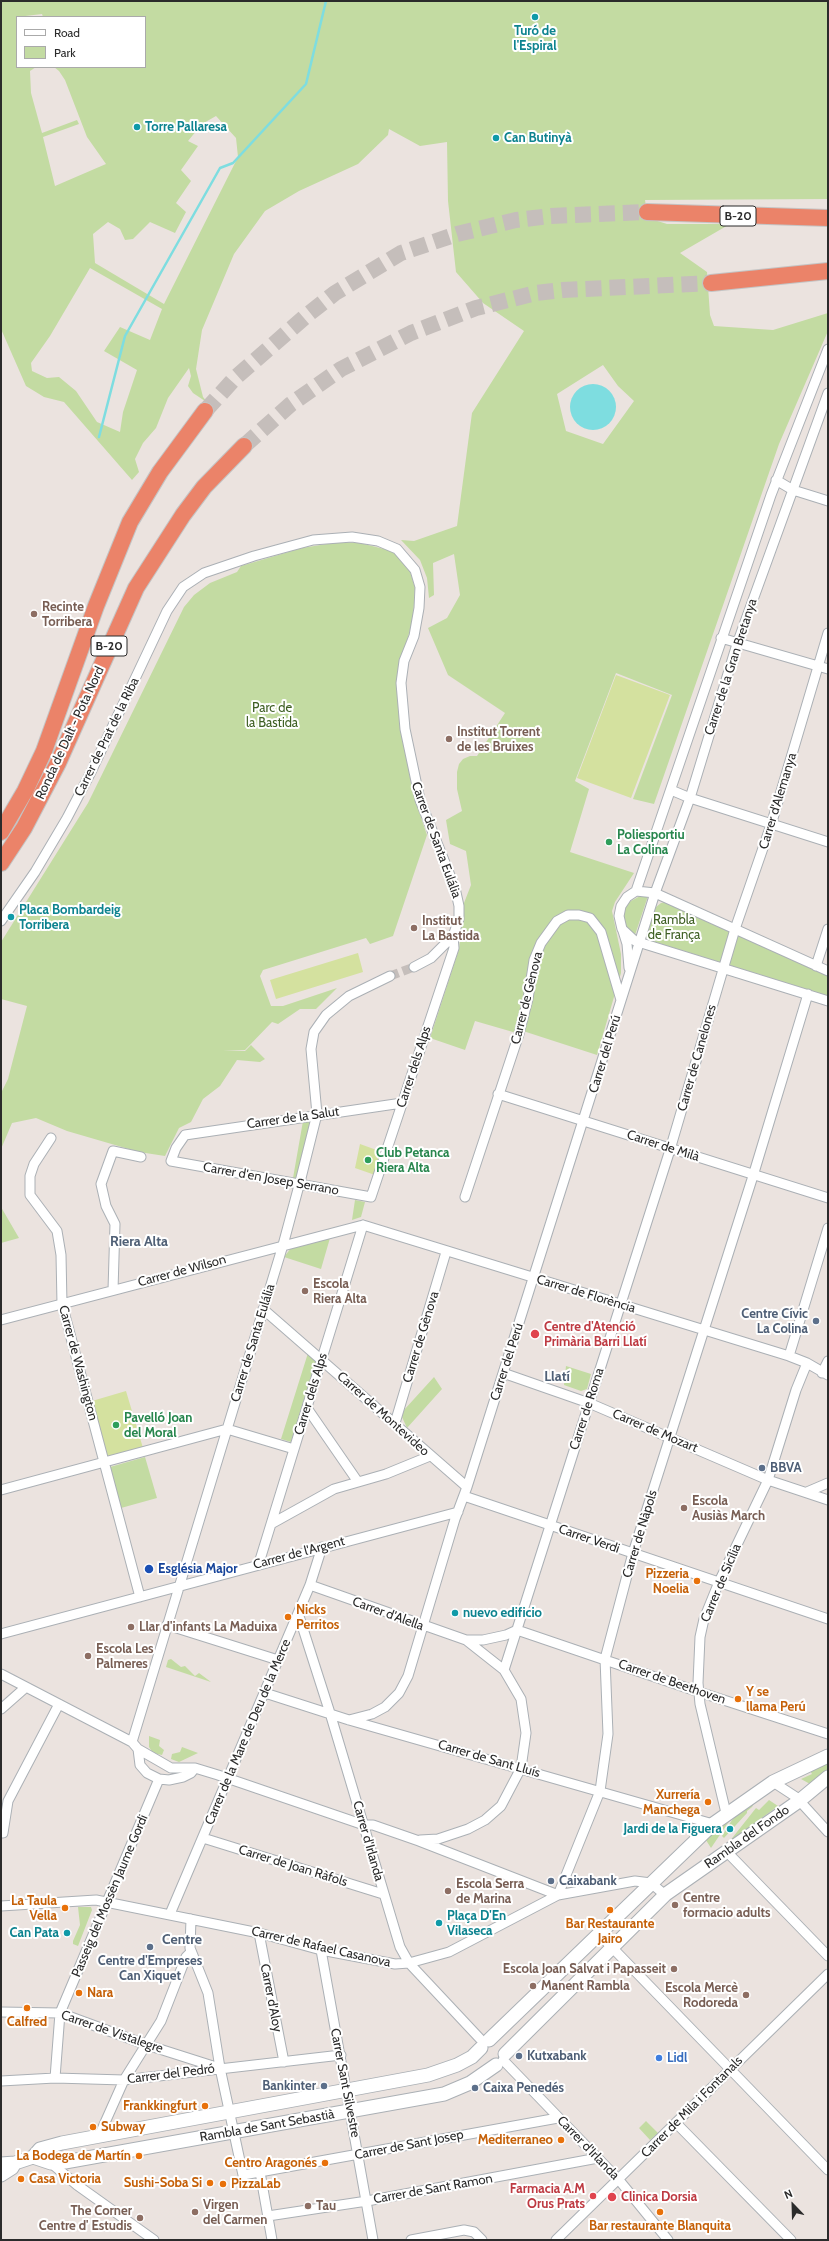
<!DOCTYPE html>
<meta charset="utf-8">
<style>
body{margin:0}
#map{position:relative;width:829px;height:2241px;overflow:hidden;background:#ebe3df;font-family:Cabin,sans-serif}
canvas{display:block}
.frame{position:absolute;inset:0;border:2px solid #2b2b2b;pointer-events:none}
.legend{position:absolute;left:16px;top:16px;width:130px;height:52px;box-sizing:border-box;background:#fff;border:1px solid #aaa;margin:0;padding:5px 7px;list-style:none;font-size:12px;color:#2b2b2b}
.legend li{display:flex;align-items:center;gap:8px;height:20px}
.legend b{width:20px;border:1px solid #aaa}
.north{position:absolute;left:773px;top:2185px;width:40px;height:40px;-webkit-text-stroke:3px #fff;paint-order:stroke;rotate:337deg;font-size:11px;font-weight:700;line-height:16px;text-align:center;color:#2b2b2b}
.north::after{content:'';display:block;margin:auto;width:14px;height:18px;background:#2b2b2b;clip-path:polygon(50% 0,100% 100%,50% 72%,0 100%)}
</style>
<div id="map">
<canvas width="829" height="2241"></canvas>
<div class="frame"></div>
<ul class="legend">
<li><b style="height:5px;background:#fff"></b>Road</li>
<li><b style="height:11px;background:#c3dba2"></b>Park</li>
</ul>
<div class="north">N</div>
</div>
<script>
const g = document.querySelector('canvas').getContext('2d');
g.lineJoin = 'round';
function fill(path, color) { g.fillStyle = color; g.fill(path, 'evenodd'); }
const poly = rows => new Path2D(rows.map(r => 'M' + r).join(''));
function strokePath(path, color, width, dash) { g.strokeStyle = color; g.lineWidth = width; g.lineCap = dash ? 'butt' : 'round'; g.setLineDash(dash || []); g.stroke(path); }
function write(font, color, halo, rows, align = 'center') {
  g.font = font + ' Cabin,sans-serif'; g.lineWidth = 4; g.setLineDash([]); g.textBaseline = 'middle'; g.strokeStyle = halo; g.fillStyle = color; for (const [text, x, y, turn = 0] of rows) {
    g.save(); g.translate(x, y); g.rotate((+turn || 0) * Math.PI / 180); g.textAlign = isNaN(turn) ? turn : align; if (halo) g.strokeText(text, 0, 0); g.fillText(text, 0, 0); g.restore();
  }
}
const green = poly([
 [1,1,828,1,828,199,645,200,648,218,667,224,730,224,680,253,707,272,710,315,714,326,773,330,828,313,828,331,779,444,654,804,633,799,672,695,616,673,575,781,589,789,570,852,634,873,615,902,612,911,621,954,621,973,597,1055,520,1030,513,1032,475,1021,465,1050,430,1038,459,949,464,903,471,885,466,851,450,844,446,820,462,811,457,789,457,772,459,764,463,759,470,756,477,756,505,713,448,675,428,628,447,618,460,595,454,554,433,563,434,595,429,598,427,578,420,560,401,540,414,541,457,526,472,413,524,331,483,303,456,272,448,201,447,142,420,146,389,129,388,135,358,164,299,191,265,211,234,254,202,330,196,369,203,397,208,403,193,393,188,386,191,376,189,368,168,398,156,428,143,443,135,459,139,472,132,480,64,402,44,397,26,386,1,329],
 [42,14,43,17,145,17,145,67,54,67,59,71,65,80,87,137,106,164,55,186,43,137,79,124,77,120,42,133,31,93,30,71,36,67,17,67,17,17],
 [216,116,236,138,238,157,164,304,95,263,93,234,108,222,120,229,125,240,133,239,150,222,175,233,186,212,176,203,191,181,181,170,198,146,188,141,202,124],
 [90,268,162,309,150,340,120,327,104,351,137,370,123,412,120,432,97,422,76,391,59,377,47,378,32,371,31,363,50,336],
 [603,365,618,386,634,401,603,444,566,431,557,394],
 [339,542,360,543,392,551,409,568,415,588,413,618,396,683,412,791,427,835,393,936,370,944,366,938,263,970,260,976,271,1006,283,1006,337,988,316,1009,300,1009,278,1024,272,1022,245,1050,223,1051,221,1049,223,1051,245,1051,251,1045,265,1059,260,1062,237,1060,220,1086,203,1099,191,1122,179,1128,165,1156,139,1152,67,1131,36,1118,12,1123,1,1149,1,1093,8,1079,27,1006,1,999,1,942,88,803,184,607,194,595,210,583,237,572,241,566,302,548],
 [642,895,648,896,635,935,628,930,624,924,623,910,629,902],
 [666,902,828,976,828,996,652,941,648,932,656,907,661,903],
 [303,1121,313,1121,298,1176,295,1178,293,1178],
 [355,1200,365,1202,361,1217,352,1220],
 [1,1207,19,1238,1,1243],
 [330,1238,321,1269,284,1257,291,1248],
 [308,1353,316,1360,291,1442,281,1439],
 [566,1366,591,1374,587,1389,581,1391,564,1385],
 [434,1377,442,1389,407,1428,402,1417,404,1410],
 [145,1457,157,1498,121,1508,110,1467],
 [171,1659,181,1667,185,1666,195,1676,199,1673,211,1682,166,1667,168,1660],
 [149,1736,160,1740,159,1746,164,1750,162,1755,153,1753,149,1747],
 [182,1747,198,1753,179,1762,171,1759,172,1754,180,1752],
 [828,1759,828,1770,810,1784,801,1779,812,1774,809,1769],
 [760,1793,752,1807,747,1811,747,1813,724,1838,722,1836,732,1820],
 [769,1800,778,1806,729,1842,756,1808,759,1810],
 [736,1811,711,1848,704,1837],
 [78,1907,91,1907,92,1910,78,1946,73,1944,73,1941,80,1925],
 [646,2121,658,2133,650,2140,639,2128]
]);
const pitch = poly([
 [616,675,670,695,631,798,577,778],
 [358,953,363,972,276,999,270,980],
 [360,1144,382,1152,375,1175,355,1168],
 [126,1391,143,1448,107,1457,92,1401]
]);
const water = poly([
 '570 407a23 23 0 1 1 46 0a23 23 0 1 1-46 0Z'
]);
const stream = poly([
 [99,437,125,336,220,168,233,163,306,84,326,1]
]);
const streetTunnel = poly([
 [390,976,414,967]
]);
const highwayTunnel = poly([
 [205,411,236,377,306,316,335,293,401,253,457,234,516,220,551,216,647,212],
 [244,446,291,404,341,369,411,333,476,308,536,293,563,290,711,283]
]);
const street = poly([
 [776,480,793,490,828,501],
 [721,638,828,669],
 [671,790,690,798,828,842],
 [636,891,771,495,828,349],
 [1,921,35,872,67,818,91,772,167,611,183,587,204,573,254,556,313,540,352,537,378,541,397,549,415,570,420,587,419,608,414,636,404,661,401,683,405,729,420,800,455,888,459,906,459,919,453,936,431,958,414,967],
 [623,931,627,944,629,968],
 [816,966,828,929],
 [828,971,655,893,636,891,627,897,621,906,619,916,622,929,635,941,828,1001],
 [498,1094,828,1198],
 [402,1103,185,1135,176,1148,171,1161,371,1197,454,948,453,936],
 [51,1138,34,1164,30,1176,30,1195,57,1231,61,1255,62,1304,140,1597],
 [465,1197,519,1034,528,999,534,960,541,943,557,921,568,915,579,915,590,918,601,932,621,1000],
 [363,1225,789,1356,807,1363,828,1375],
 [113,1290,115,1224,106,1206,101,1184,113,1151,141,1157],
 [263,1309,467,1487],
 [1,1320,363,1225],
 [789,1356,828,1228],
 [503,1373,589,1403,768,1480,828,1500],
 [822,1373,828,1361],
 [307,1408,358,1482],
 [395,1423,446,1252],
 [1,1490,227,1429,294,1449],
 [807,1492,828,1483],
 [464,1496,828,1619],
 [271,1524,334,1489,386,1474,430,1456],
 [259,1563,363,1225],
 [310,1585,466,1640,504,1670,521,1699,526,1733,521,1768,501,1806,485,1820,468,1829,438,1839,420,1840],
 [298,1613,330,1713,400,1947,409,1963,484,2043],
 [167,1625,278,1660],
 [517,1630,699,1692,828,1734],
 [1,1634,458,1512],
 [466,1640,483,1640,506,1635,517,1630],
 [504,1670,669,1153,735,929,771,825,828,633],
 [1,1674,132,1742,138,1749,171,1768,195,1768,218,1775,364,1825,373,1825,419,1841,558,1895],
 [265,1693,349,1720,713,1824],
 [1,1709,26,1687],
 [349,1720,372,1714,385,1707,399,1693,408,1676,455,1519,467,1487,655,893,690,798,737,644,828,393],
 [132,1742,283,1245,301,1178,317,1114,311,1049,314,1032,326,1015,349,996,390,976],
 [138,1749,140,1765,147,1773,159,1779,169,1780,183,1777,191,1773,195,1768],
 [773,1782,796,1797,828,1832],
 [726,1813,700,1704,698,1683,700,1637,704,1619,719,1582,768,1480,796,1390,807,1363],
 [1,1833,3,1833,8,1801,59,1704],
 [203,1838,383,1894],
 [727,1852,828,1956],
 [558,1895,600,1791,608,1734,605,1659,633,1553,753,1176,808,994],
 [1,1906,96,1900,259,1933,321,1950,395,1964,409,1963,449,1952,558,1895,635,1881,651,1883,665,1895],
 [170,1914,310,1585,322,1547],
 [191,1919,190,1948,208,1993,220,2068,243,2175,558,2118],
 [259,1933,284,2062],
 [599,1934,828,2170],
 [321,1950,373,2240],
 [1,2012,60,2013,147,2045,216,2067],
 [503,2060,619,2180,668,2240],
 [55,2078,60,2013,159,1779],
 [1,2081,55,2078,124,2080,341,2055],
 [676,2123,791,2240],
 [99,2136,124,2080,161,2021,186,1957,191,1952],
 [51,2163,77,2185,154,2240],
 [260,2172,272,2240],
 [268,2216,367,2201,598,2158],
 [411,2240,464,2230,474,2232,482,2240],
 [556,2240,828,1974]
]);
const secondary = poly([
 [489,2040,713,1824,773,1782,828,1756],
 [505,2054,666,1894,799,1801,828,1777],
 [33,2157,51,2163,65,2162,444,2094,470,2083,496,2065],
 [1,2164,15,2163,33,2157,40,2149,62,2143,428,2075,457,2065,472,2057,481,2048],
 [1,2175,12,2168,15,2163]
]);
const highway = poly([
 [647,212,828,218],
 [711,283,828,271],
 [1,832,25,791,44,751,96,606,130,522,160,472,205,411],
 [1,863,24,828,58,763,136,588,183,515,204,487,244,446]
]);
const markers = [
 [535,17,4,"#0f9aa8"],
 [137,127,4,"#0f9aa8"],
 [496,138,4,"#0f9aa8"],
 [34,614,4,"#8d6e63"],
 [449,739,4,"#8d6e63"],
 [609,842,4,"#2e9e5b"],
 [11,917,4,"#0f9aa8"],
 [414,928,4,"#8d6e63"],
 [368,1160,4,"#2e9e5b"],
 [305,1291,4,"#8d6e63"],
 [816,1321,4,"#5c6f8a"],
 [535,1334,5,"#e0444e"],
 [116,1425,4,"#2e9e5b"],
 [762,1468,4,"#5c6f8a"],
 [684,1508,4,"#8d6e63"],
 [149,1569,5,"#1a4fb4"],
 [697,1581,4,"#e8710a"],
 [455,1613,4,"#0f9aa8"],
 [288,1617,4,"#e8710a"],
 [131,1627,4,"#8d6e63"],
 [88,1656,4,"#8d6e63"],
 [738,1699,4,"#e8710a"],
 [708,1802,4,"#e8710a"],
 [730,1829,4,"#0f9aa8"],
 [551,1881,4,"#5c6f8a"],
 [448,1891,4,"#8d6e63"],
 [675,1905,4,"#8d6e63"],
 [65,1908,4,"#e8710a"],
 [610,1910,4,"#e8710a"],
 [439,1923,4,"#0f9aa8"],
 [67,1933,4,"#0f9aa8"],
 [150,1947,4,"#5c6f8a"],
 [674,1969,4,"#8d6e63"],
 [533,1986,4,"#8d6e63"],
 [79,1993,4,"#e8710a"],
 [746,1995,4,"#8d6e63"],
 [27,2008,4,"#e8710a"],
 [519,2056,4,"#5c6f8a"],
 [659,2058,4,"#3f7fe0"],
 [324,2086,4,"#5c6f8a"],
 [475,2088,4,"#5c6f8a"],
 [205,2106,4,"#e8710a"],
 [93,2127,4,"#e8710a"],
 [561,2140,4,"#e8710a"],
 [139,2156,4,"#e8710a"],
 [325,2163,4,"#e8710a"],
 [21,2179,4,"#e8710a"],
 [210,2183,4,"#e8710a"],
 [223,2184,4,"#e8710a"],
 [593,2196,4,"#e0444e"],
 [612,2197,5,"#e0444e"],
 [308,2206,4,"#8d6e63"],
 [195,2212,4,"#8d6e63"],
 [660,2212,4,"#e8710a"],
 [140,2218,4,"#8d6e63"]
];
const shields = [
 [738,216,36],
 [109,646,36]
];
const shieldNames = [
 ["B-20",738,216],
 ["B-20",109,646]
];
const cultureNames = [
 ["Turó de",535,31,"center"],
 ["l'Espiral",535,46,"center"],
 ["Torre Pallaresa",145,127],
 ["Can Butinyà",504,138],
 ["Placa Bombardeig",19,910],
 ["Torribera",19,925],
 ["nuevo edificio",463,1613],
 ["Jardi de la Figuera",722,1829,"right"],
 ["Plaça D'En",447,1916],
 ["Vilaseca",447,1931],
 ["Can Pata",59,1933,"right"]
];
const educationNames = [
 ["Recinte",42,607],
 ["Torribera",42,622],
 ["Institut Torrent",457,732],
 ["de les Bruixes",457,747],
 ["Institut",422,921],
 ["La Bastida",422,936],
 ["Escola",313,1284],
 ["Riera Alta",313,1299],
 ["Escola",692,1501],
 ["Ausiàs March",692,1516],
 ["Llar d'infants La Maduixa",139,1627],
 ["Escola Les",96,1649],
 ["Palmeres",96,1664],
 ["Escola Serra",456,1884],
 ["de Marina",456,1899],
 ["Centre",683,1898],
 ["formacio adults",683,1913],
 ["Escola Joan Salvat i Papasseit",666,1969,"right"],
 ["Manent Rambla",541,1986],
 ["Escola Mercè",738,1988,"right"],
 ["Rodoreda",738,2003,"right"],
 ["Virgen",203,2205],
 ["del Carmen",203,2220],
 ["Tau",316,2206],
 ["The Corner",132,2211,"right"],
 ["Centre d' Estudis",132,2226,"right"]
];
const streetNames = [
 ["Carrer de la Gran Bretanya",731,667,-72],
 ["Ronda de Dalt - Pota Nord",70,733,-65],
 ["Carrer de Prat de la Riba",107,737,-64],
 ["Carrer d'Alemanya",778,801,-73],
 ["Carrer de Santa Eulália",436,840,70],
 ["Carrer de Gènova",527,998,-76],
 ["Carrer del Perú",605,1054,-73],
 ["Carrer de Canelones",697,1058,-74],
 ["Carrer dels Alps",414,1067,-72],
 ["Carrer de la Salut",293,1118,-8],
 ["Carrer de Milà",663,1146,18],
 ["Carrer d'en Josep Serrano",271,1179,10],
 ["Carrer de Wilson",182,1271,-15],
 ["Carrer de Florència",586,1294,17],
 ["Carrer de Gènova",421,1337,-73],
 ["Carrer de Santa Eulália",253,1343,-73],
 ["Carrer del Perú",507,1362,-72],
 ["Carrer de Washington",78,1363,75],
 ["Carrer dels Alps",311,1394,-73],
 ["Carrer de Roma",587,1409,-72],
 ["Carrer de Montevideo",383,1414,42],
 ["Carrer de Mozart",655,1431,23],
 ["Carrer de Nàpols",640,1534,-73],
 ["Carrer Verdi",589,1539,19],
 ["Carrer de l'Argent",299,1553,-15],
 ["Carrer de Sicília",721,1583,-67],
 ["Carrer d'Alella",388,1614,20],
 ["Carrer de Beethoven",672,1682,19],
 ["Carrer de la Mare de Deu de la Merce",248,1732,-67],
 ["Carrer de Sant Lluís",489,1759,16],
 ["Rambla del Fondo",747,1837,-35],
 ["Carrer d'Irlanda",368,1841,74],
 ["Carrer de Joan Ràfols",293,1866,17],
 ["Passeig del Mossèn Jaume Gordi",110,1896,-67],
 ["Carrer de Rafael Casanova",321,1947,13],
 ["Carrer d'Aloy",271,1998,79],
 ["Carrer de Vistalegre",112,2032,19],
 ["Carrer del Pedró",171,2074,-7],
 ["Carrer Sant Silvestre",345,2083,79],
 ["Carrer de Mila i Fontanals",692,2107,-45],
 ["Rambla de Sant Sebastià",267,2126,-10],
 ["Carrer de Sant Josep",409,2145,-11],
 ["Carrer d'Irlanda",588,2148,46],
 ["Carrer de Sant Ramon",433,2189,-10]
];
const parkNames = [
 ["Parc de",272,708],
 ["la Bastida",272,723],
 ["Rambla",674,920],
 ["de França",674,935]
];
const leisureNames = [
 ["Poliesportiu",617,835],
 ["La Colina",617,850],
 ["Club Petanca",376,1153],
 ["Riera Alta",376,1168],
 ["Pavelló Joan",124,1418],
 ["del Moral",124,1433]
];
const serviceNames = [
 ["Centre Cívic",808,1314,"right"],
 ["La Colina",808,1329,"right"],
 ["BBVA",770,1468],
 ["Caixabank",559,1881],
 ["Centre d'Empreses",150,1961,"center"],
 ["Can Xiquet",150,1976,"center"],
 ["Kutxabank",527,2056],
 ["Bankinter",316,2086,"right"],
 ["Caixa Penedés",483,2088]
];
const healthNames = [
 ["Centre d'Atenció",544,1327],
 ["Primària Barri Llatí",544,1342],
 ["Farmacia A.M",585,2189,"right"],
 ["Orus Prats",585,2204,"right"],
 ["Clinica Dorsia",621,2197]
];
const transitNames = [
 ["Església Major",158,1569]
];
const foodNames = [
 ["Pizzeria",689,1574],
 ["Noelia",689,1589],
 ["Nicks",296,1610,"left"],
 ["Perritos",296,1625,"left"],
 ["Y se",746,1692,"left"],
 ["llama Perú",746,1707,"left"],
 ["Xurrería",700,1795],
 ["Manchega",700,1810],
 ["La Taula",57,1901],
 ["Vella",57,1916],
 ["Bar Restaurante",610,1924,"center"],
 ["Jairo",610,1939,"center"],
 ["Nara",87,1993,"left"],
 ["Calfred",27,2022,"center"],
 ["Frankkingfurt",197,2106],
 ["Subway",101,2127,"left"],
 ["Mediterraneo",553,2140],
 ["La Bodega de Martín",131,2156],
 ["Centro Aragonés",317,2163],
 ["Casa Victoria",29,2179,"left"],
 ["Sushi-Soba Si",202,2183],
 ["PizzaLab",231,2184,"left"],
 ["Bar restaurante Blanquita",660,2226,"center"]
];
const shopNames = [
 ["Lidl",667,2058]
];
const neighbourhoodNames = [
 ["Riera Alta",139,1242],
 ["Llatí",557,1377],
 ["Centre",182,1940]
];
fill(green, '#c3dba2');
fill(pitch, '#d4e19f');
fill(water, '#7edde0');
strokePath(stream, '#7edde0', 2.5);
strokePath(streetTunnel, '#c5bebb', 9, [9, 4.5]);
strokePath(highwayTunnel, '#c5bebb', 16, [16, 8]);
strokePath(street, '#abb0b5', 11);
strokePath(secondary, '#abb0b5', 15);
strokePath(highway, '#c4c4c4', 18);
strokePath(street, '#fff', 9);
strokePath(secondary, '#fff', 13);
strokePath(highway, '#eb8369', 16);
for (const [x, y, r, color] of markers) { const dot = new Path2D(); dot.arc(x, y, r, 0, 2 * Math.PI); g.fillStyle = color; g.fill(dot); strokePath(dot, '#fff', 1.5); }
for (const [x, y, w] of shields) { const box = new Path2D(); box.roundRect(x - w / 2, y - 10, w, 20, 3); g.fillStyle = '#fff'; g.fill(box); strokePath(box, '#2b2b2b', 1); }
write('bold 12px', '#2b2b2b', null, shieldNames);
write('bold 13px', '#0d838f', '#fff', cultureNames, 'left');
write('bold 13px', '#785e54', '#fff', educationNames, 'left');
write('13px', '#2b2b2b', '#fff', streetNames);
write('13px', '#3e5f23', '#fff', parkNames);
write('bold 13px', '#27864d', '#fff', leisureNames, 'left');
write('bold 13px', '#4e5e75', '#fff', serviceNames, 'left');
write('bold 13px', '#be3a42', '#fff', healthNames, 'left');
write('bold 13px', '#164399', '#fff', transitNames, 'left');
write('bold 13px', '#c56008', '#fff', foodNames, 'right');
write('bold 13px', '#366cbe', '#fff', shopNames, 'left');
write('bold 14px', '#506076', '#fff', neighbourhoodNames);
</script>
